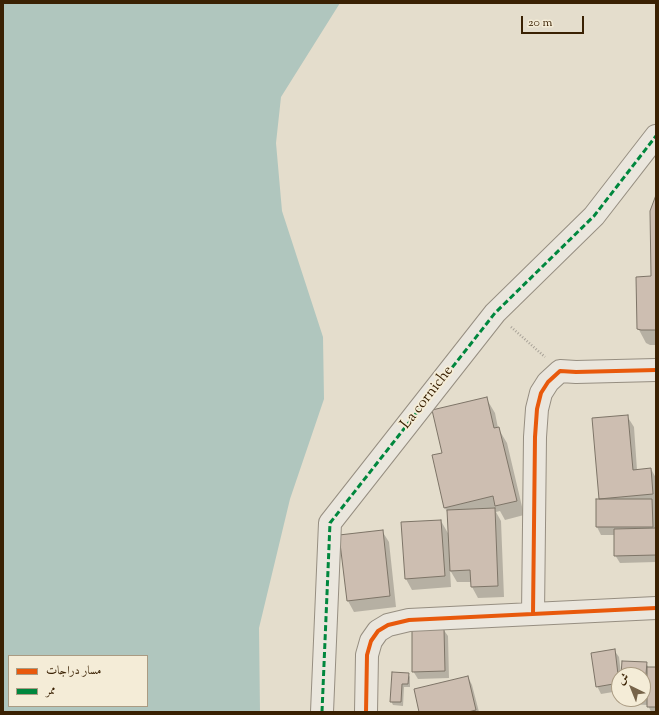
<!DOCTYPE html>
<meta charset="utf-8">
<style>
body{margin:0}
#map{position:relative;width:659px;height:715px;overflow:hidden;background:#e4ddcc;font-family:"Sorts Mill Goudy",Amiri,serif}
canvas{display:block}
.frame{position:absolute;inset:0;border:4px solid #3a2103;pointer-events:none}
.legend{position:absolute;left:8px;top:655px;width:140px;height:52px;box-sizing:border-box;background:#f4ecd7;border:1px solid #aa9b82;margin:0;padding:5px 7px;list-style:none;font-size:12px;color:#3a2103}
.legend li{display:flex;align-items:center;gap:8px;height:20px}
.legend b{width:20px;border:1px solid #aa9b82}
.north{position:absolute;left:611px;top:667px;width:40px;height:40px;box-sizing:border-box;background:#f4ecd7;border:1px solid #aa9b82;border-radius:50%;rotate:317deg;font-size:11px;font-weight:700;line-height:16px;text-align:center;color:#3a2103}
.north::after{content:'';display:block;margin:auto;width:14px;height:18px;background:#766349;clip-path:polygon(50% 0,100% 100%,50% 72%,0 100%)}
.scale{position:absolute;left:521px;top:16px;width:63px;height:18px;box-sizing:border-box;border:2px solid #3a2103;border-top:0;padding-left:5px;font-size:12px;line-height:14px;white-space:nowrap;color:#3a2103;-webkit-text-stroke:3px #f4ecd7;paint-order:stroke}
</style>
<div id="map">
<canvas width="659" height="715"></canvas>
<div class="frame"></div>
<ul class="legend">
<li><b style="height:5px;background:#e8590c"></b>مسار دراجات</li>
<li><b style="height:5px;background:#00873e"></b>ممر</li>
</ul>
<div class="north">ش</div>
<div class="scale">20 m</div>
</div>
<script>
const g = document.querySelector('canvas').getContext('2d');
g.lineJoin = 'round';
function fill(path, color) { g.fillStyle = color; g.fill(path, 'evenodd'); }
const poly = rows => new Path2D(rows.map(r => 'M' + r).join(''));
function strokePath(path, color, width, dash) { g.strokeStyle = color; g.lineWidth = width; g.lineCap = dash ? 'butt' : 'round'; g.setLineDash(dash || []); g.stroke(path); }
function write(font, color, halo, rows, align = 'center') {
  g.font = font + ' "Sorts Mill Goudy",serif'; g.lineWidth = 4; g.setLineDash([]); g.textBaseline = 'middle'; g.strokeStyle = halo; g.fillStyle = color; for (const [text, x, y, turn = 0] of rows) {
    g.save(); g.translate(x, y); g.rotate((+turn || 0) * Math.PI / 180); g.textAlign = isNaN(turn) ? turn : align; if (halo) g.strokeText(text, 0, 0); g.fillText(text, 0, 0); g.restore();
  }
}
const water = poly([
 [3,3,340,3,281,97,276,143,282,211,323,337,324,399,290,499,259,628,260,712,3,712],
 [9,656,147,656,147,706,9,706]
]);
const shadow = poly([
 [656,198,656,345,650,345,646,343,638,328,652,277],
 [486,398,495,413,498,428,507,443,524,515,505,520,500,511,496,512,501,521,504,597,478,598,472,587,471,582,457,582,450,570,451,587,412,590,406,579,441,521,449,535,448,514,445,508,433,456,443,454],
 [627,416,634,427,637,470,651,469,656,478,656,562,620,563,615,555,615,535,601,535,597,527,597,500,601,500,600,499],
 [382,531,389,542,396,607,354,612,348,601,340,535],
 [443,629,448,636,449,678,418,679,413,671],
 [614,650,619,657,621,674,646,663,649,668,656,668,656,712,651,712,648,705,625,704,622,699,643,699,643,675,619,675,619,691,601,694,597,686],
 [408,674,410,677,410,687,404,687,403,706,393,705,391,701],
 [468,677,472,685,479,712,420,712]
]);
const building = poly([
 [656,195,656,330,641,330,637,329,636,277,651,276,650,211,656,195],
 [487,397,494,428,499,427,517,501,495,506,493,496,444,508,432,455,442,453,432,410,487,397],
 [628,415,633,470,651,468,653,494,599,499,592,418,628,415],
 [596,499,652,499,653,527,596,527,596,499],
 [495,508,498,586,471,587,470,570,450,571,447,510,495,508],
 [441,520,445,576,405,579,401,522,441,520],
 [656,528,656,555,614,556,614,529,656,528],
 [383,530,390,596,347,601,339,535,383,530],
 [412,628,444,628,445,671,412,672,412,628],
 [615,649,619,683,596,687,591,653,615,649],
 [622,661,647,662,644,698,643,675,621,675,622,661],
 [647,667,656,667,656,707,647,707,647,667],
 [392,672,409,673,408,684,402,684,401,702,390,702,392,672],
 [468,676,476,710,468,712,419,712,414,689,468,676]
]);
const path = poly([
 [511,327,545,357]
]);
const minor = poly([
 [533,614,535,437,537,409,541,393,548,382,560,371,576,372,656,370],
 [322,712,330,523,495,313,594,216,656,136],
 [366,712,367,655,371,641,378,631,388,625,409,620,656,608]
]);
const quiet = poly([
 [322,712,330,523,495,313,594,216,656,136]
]);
const cycleway = poly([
 [533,614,535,437,537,409,541,393,548,382,560,371,576,372,656,370],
 [366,712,367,655,371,641,378,631,388,625,409,620,656,608]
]);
const streetNames = [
 ["La corniche",428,398,-52]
];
fill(water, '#b0c6be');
fill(shadow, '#0003');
fill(building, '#cdbeb1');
strokePath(building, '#7d7467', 1);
strokePath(minor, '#968e81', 24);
strokePath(path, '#a8a298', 2.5, [1, 2]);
strokePath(minor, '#eae6dd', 22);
strokePath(quiet, '#00873e', 3, [6, 3]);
strokePath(cycleway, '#e8590c', 4);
write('15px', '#3a2103', '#f4ecd7', streetNames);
</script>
